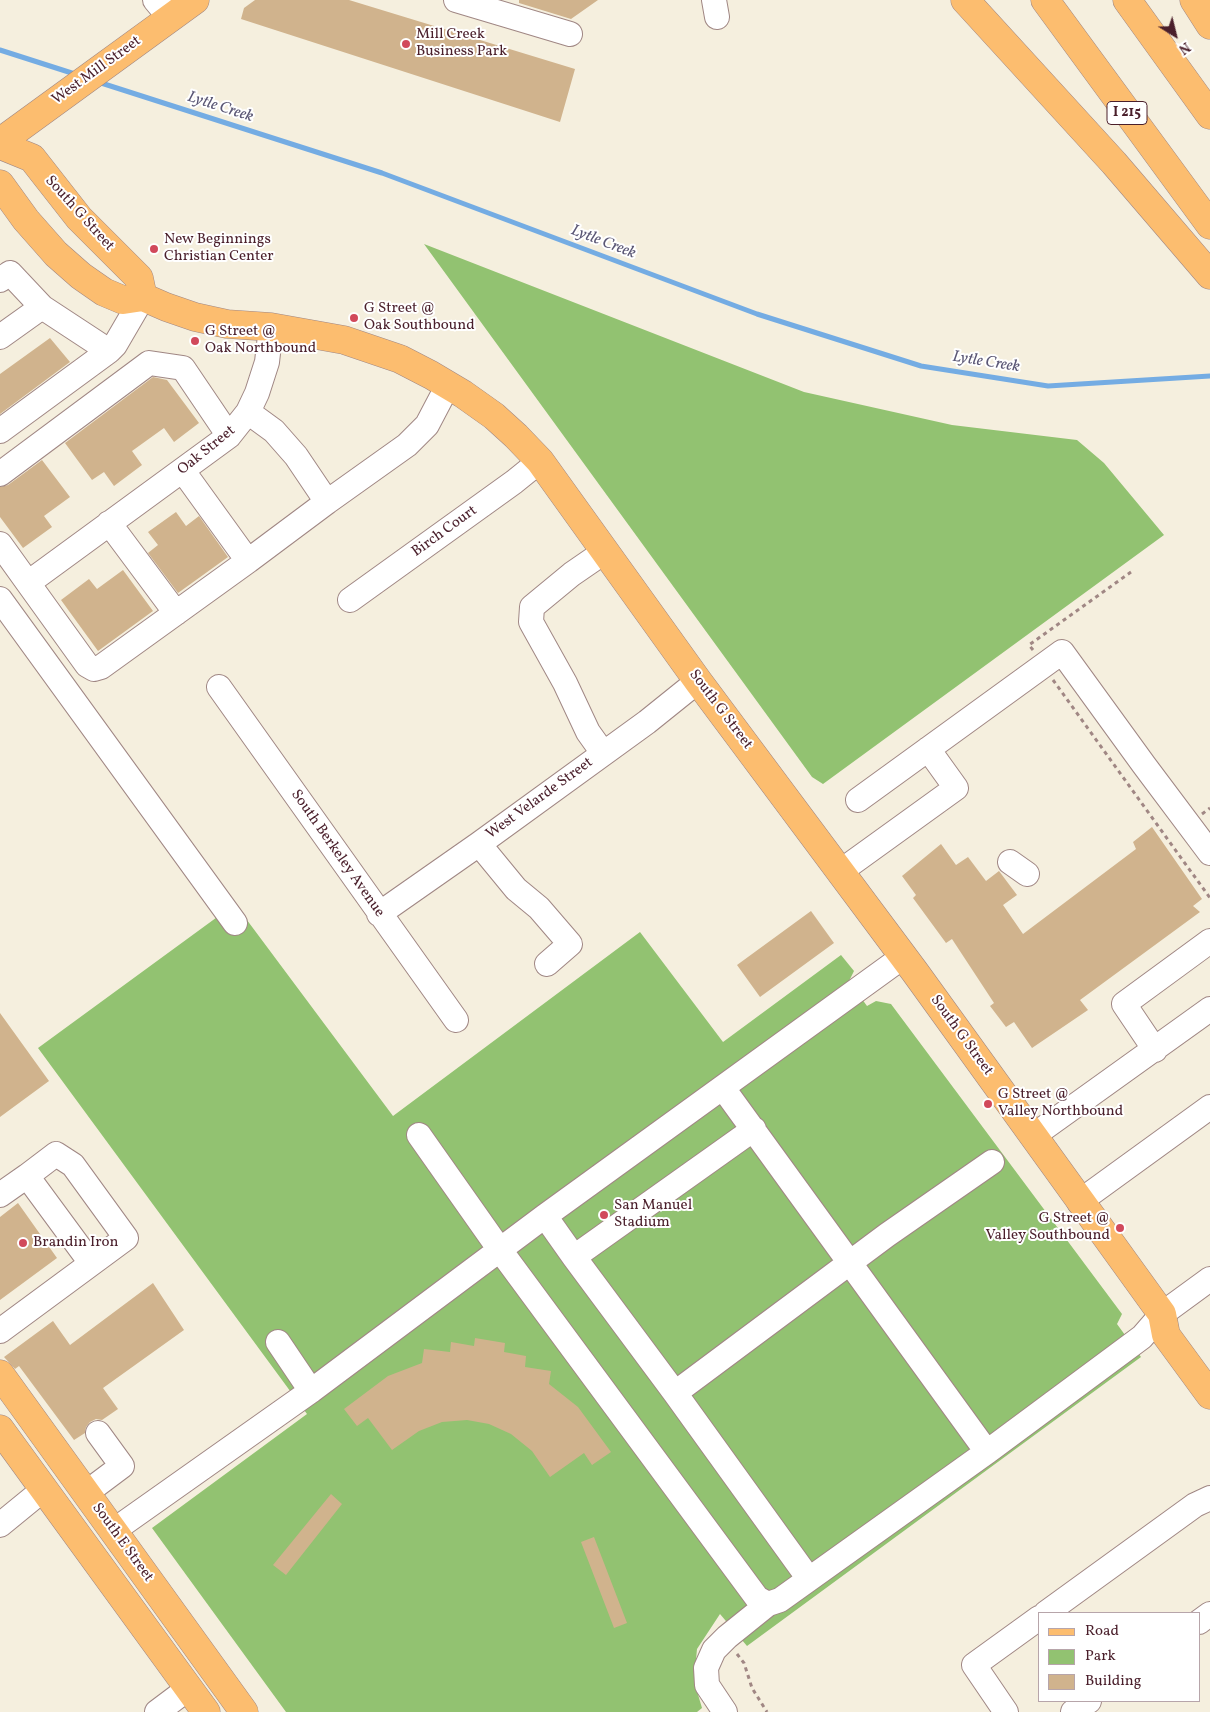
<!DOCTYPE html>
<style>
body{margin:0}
#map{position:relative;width:1210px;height:1712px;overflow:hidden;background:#f5efde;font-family:Vollkorn,serif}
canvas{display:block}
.legend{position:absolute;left:1038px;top:1612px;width:162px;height:90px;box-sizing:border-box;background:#fff;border:1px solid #b7a5aa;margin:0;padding:6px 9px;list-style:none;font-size:15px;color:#4a1f2b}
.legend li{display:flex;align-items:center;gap:10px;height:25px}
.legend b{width:25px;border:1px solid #b7a5aa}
.north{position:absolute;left:1150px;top:10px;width:50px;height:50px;-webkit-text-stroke:4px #fff;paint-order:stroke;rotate:144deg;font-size:14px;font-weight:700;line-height:20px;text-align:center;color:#4a1f2b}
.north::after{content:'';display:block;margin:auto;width:18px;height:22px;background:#4a1f2b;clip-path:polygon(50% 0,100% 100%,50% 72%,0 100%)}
</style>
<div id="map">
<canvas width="1210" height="1712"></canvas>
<ul class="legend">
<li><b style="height:6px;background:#fcbd6f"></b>Road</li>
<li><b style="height:14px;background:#92c271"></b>Park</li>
<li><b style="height:14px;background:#d0b38d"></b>Building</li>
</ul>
<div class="north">N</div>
</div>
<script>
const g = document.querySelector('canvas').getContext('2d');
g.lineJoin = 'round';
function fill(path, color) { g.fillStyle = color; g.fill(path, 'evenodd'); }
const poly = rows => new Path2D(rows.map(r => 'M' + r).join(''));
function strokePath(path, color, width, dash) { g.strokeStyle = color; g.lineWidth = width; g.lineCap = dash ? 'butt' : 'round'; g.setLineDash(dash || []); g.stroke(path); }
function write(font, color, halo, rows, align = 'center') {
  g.font = font + ' Vollkorn,serif'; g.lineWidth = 4; g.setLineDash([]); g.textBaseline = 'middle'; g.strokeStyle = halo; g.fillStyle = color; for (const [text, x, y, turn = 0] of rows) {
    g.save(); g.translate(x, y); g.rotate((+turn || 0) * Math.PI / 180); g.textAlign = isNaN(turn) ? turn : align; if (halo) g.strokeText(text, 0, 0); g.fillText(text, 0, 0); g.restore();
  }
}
const green = poly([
 [424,244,804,392,952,425,1077,440,1104,463,1164,535,823,784,812,777],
 [235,904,393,1116,640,932,723,1042,841,955,854,971,849,981,867,1006,876,1001,891,1004,1122,1314,1117,1324,1141,1357,747,1646,720,1614,697,1649,694,1681,702,1708,697,1712,286,1712,152,1528,307,1414,38,1048]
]);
const stream = poly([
 [0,50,78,75],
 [98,82,382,173,757,314,921,366,1048,386,1210,376]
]);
const building = poly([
 [255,0,349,0,575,69,560,122,241,19,244,8],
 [519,0,598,0,571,19,519,3],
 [50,338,70,362,0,414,0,374],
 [153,377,167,380,199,423,174,442,164,428,132,451,142,465,114,486,104,472,92,480,65,443],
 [42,460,70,497,44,516,52,527,23,548,0,517,0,487,8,485],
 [176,512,186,526,199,516,228,557,178,593,148,553,158,545,148,532],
 [123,570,153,611,98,651,61,600,89,579,97,589],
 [1152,827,1202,899,1193,906,1200,912,1080,1000,1088,1010,1032,1048,1014,1022,1006,1027,990,1006,994,1003,952,939,946,943,913,898,916,895,902,876,941,844,956,865,968,857,986,881,999,871,1017,895,1003,905,1023,934,1136,849,1133,842],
 [811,911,834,943,760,997,737,965],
 [0,1013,49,1081,0,1117],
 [18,1203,57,1258,0,1300,0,1217],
 [153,1283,184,1330,103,1388,118,1409,102,1420,96,1419,90,1422,86,1427,85,1433,74,1440,19,1366,15,1369,4,1357,53,1321,70,1345],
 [475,1338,505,1343,504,1352,526,1356,525,1367,551,1371,549,1384,578,1407,611,1452,592,1465,584,1453,550,1477,532,1451,511,1434,489,1424,467,1420,442,1422,419,1431,392,1450,368,1418,357,1426,344,1409,388,1376,422,1363,424,1349,450,1352,451,1342,474,1346],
 [331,1494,342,1504,286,1575,273,1565],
 [594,1537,627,1623,614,1628,581,1542]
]);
const path = poly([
 [1033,650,1029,645,1131,572],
 [1053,680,1210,898],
 [1202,814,1210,808],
 [737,1654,744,1663,752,1688,767,1712]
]);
const minor = poly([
 [155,0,170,18],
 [456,0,570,34],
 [714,0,717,17],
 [0,280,10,273,42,307],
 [0,337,42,307,109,351,115,345,143,297],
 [248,412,274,431,296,456,327,502,407,445,427,425,448,385],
 [0,431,109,351],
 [183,471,248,561,327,502],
 [0,474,149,363,183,368,229,436],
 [109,523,176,613],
 [0,544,28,583],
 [248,561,101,667,94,669,87,665,28,583,229,436,248,412,257,393,267,362,271,327],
 [0,599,235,923],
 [350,600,514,482,540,461],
 [219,687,456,1020],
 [603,753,588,732,565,683,531,622,532,607,572,574,604,552],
 [858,800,1062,652,1144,765,1210,853],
 [479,844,516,889,539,908,570,944,547,964],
 [1010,862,1027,874],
 [841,871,956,788,928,749],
 [379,914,479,844,647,722,698,681],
 [1155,1050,1124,1004,1210,941],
 [723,1088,987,1452],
 [754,1129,574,1257,675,1393,809,1579],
 [419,1135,500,1250,757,1598,768,1604,780,1600,987,1452,1142,1337,1162,1314,1210,1279],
 [1033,1136,1210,1009],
 [0,1195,27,1176,91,1263],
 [1079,1202,1210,1107],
 [545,1216,574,1257],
 [0,1331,126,1238,73,1165,56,1154,27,1176],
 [278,1342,311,1391],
 [675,1393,887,1235,992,1162],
 [86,1493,122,1466,98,1433],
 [0,1525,44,1489],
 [113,1531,311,1391,545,1216,904,956],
 [1046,1613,1195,1505,1210,1498],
 [1199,1622,1210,1614],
 [157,1712,189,1688],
 [725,1712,707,1685,706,1668,714,1650,727,1637,768,1604],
 [1006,1712,974,1665,1039,1618],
 [1073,1712,1089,1701]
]);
const major = poly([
 [0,142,195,0],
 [0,145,32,158,79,218,139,278,143,297],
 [0,184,26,220,56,254,81,276,104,292,123,300,143,297,166,307,195,317,227,324,271,327,344,340,400,359,431,375,463,394,494,416,516,436,540,461,698,681,915,972,1162,1314,1166,1335,1210,1395],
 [0,1374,244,1712],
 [0,1429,206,1712]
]);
const highway = poly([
 [965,0,1114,163,1210,275],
 [1045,0,1210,225],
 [1127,0,1210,115],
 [1194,0,1210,25]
]);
const markers = [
 [406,44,5,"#d1495b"],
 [154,249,5,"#d1495b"],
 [354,318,5,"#d1495b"],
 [195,341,5,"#d1495b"],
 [988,1104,5,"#d1495b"],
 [604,1215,5,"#d1495b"],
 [1120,1228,5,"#d1495b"],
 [23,1243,5,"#d1495b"]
];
const shields = [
 [1127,113,40]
];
const shieldNames = [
 ["I 215",1127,113]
];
const poiNames = [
 ["Mill Creek",416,35],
 ["Business Park",416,52],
 ["New Beginnings",164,240],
 ["Christian Center",164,257],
 ["G Street @",364,309],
 ["Oak Southbound",364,326],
 ["G Street @",205,332],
 ["Oak Northbound",205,349],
 ["G Street @",998,1095],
 ["Valley Northbound",998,1112],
 ["San Manuel",614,1206],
 ["Stadium",614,1223],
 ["G Street @",1110,1219,"right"],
 ["Valley Southbound",1110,1236,"right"],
 ["Brandin Iron",33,1243]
];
const streetNames = [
 ["West Mill Street",97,71,-36],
 ["South G Street",79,214,48],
 ["Oak Street",207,451,-39],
 ["Birch Court",445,532,-36],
 ["South G Street",720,710,53],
 ["West Velarde Street",540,799,-36],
 ["South Berkeley Avenue",337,854,55],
 ["South G Street",961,1036,54],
 ["South E Street",122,1543,54]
];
const waterNames = [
 ["Lytle Creek",220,108,18],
 ["Lytle Creek",603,243,21],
 ["Lytle Creek",986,363,9]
];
fill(green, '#92c271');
strokePath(stream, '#74ace3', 5);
fill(building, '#d0b38d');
strokePath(minor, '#a08784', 26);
strokePath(major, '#a08784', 29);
strokePath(highway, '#a08784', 29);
strokePath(path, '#a08784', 3, [4, 4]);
strokePath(minor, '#fff', 24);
strokePath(major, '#fcbd6f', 28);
strokePath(highway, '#fcbd6f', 28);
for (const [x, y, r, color] of markers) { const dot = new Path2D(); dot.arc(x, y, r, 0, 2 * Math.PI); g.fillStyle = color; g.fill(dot); strokePath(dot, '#fff', 2); }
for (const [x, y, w] of shields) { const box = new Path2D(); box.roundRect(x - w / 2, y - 11.5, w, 23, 4); g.fillStyle = '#fff'; g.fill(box); strokePath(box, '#4a1f2b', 1); }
write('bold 14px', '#4a1f2b', null, shieldNames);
write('15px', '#4a1f2b', '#fff', poiNames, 'left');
write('15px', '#4a1f2b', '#fff', streetNames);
write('italic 16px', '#5b5775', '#fff', waterNames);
</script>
